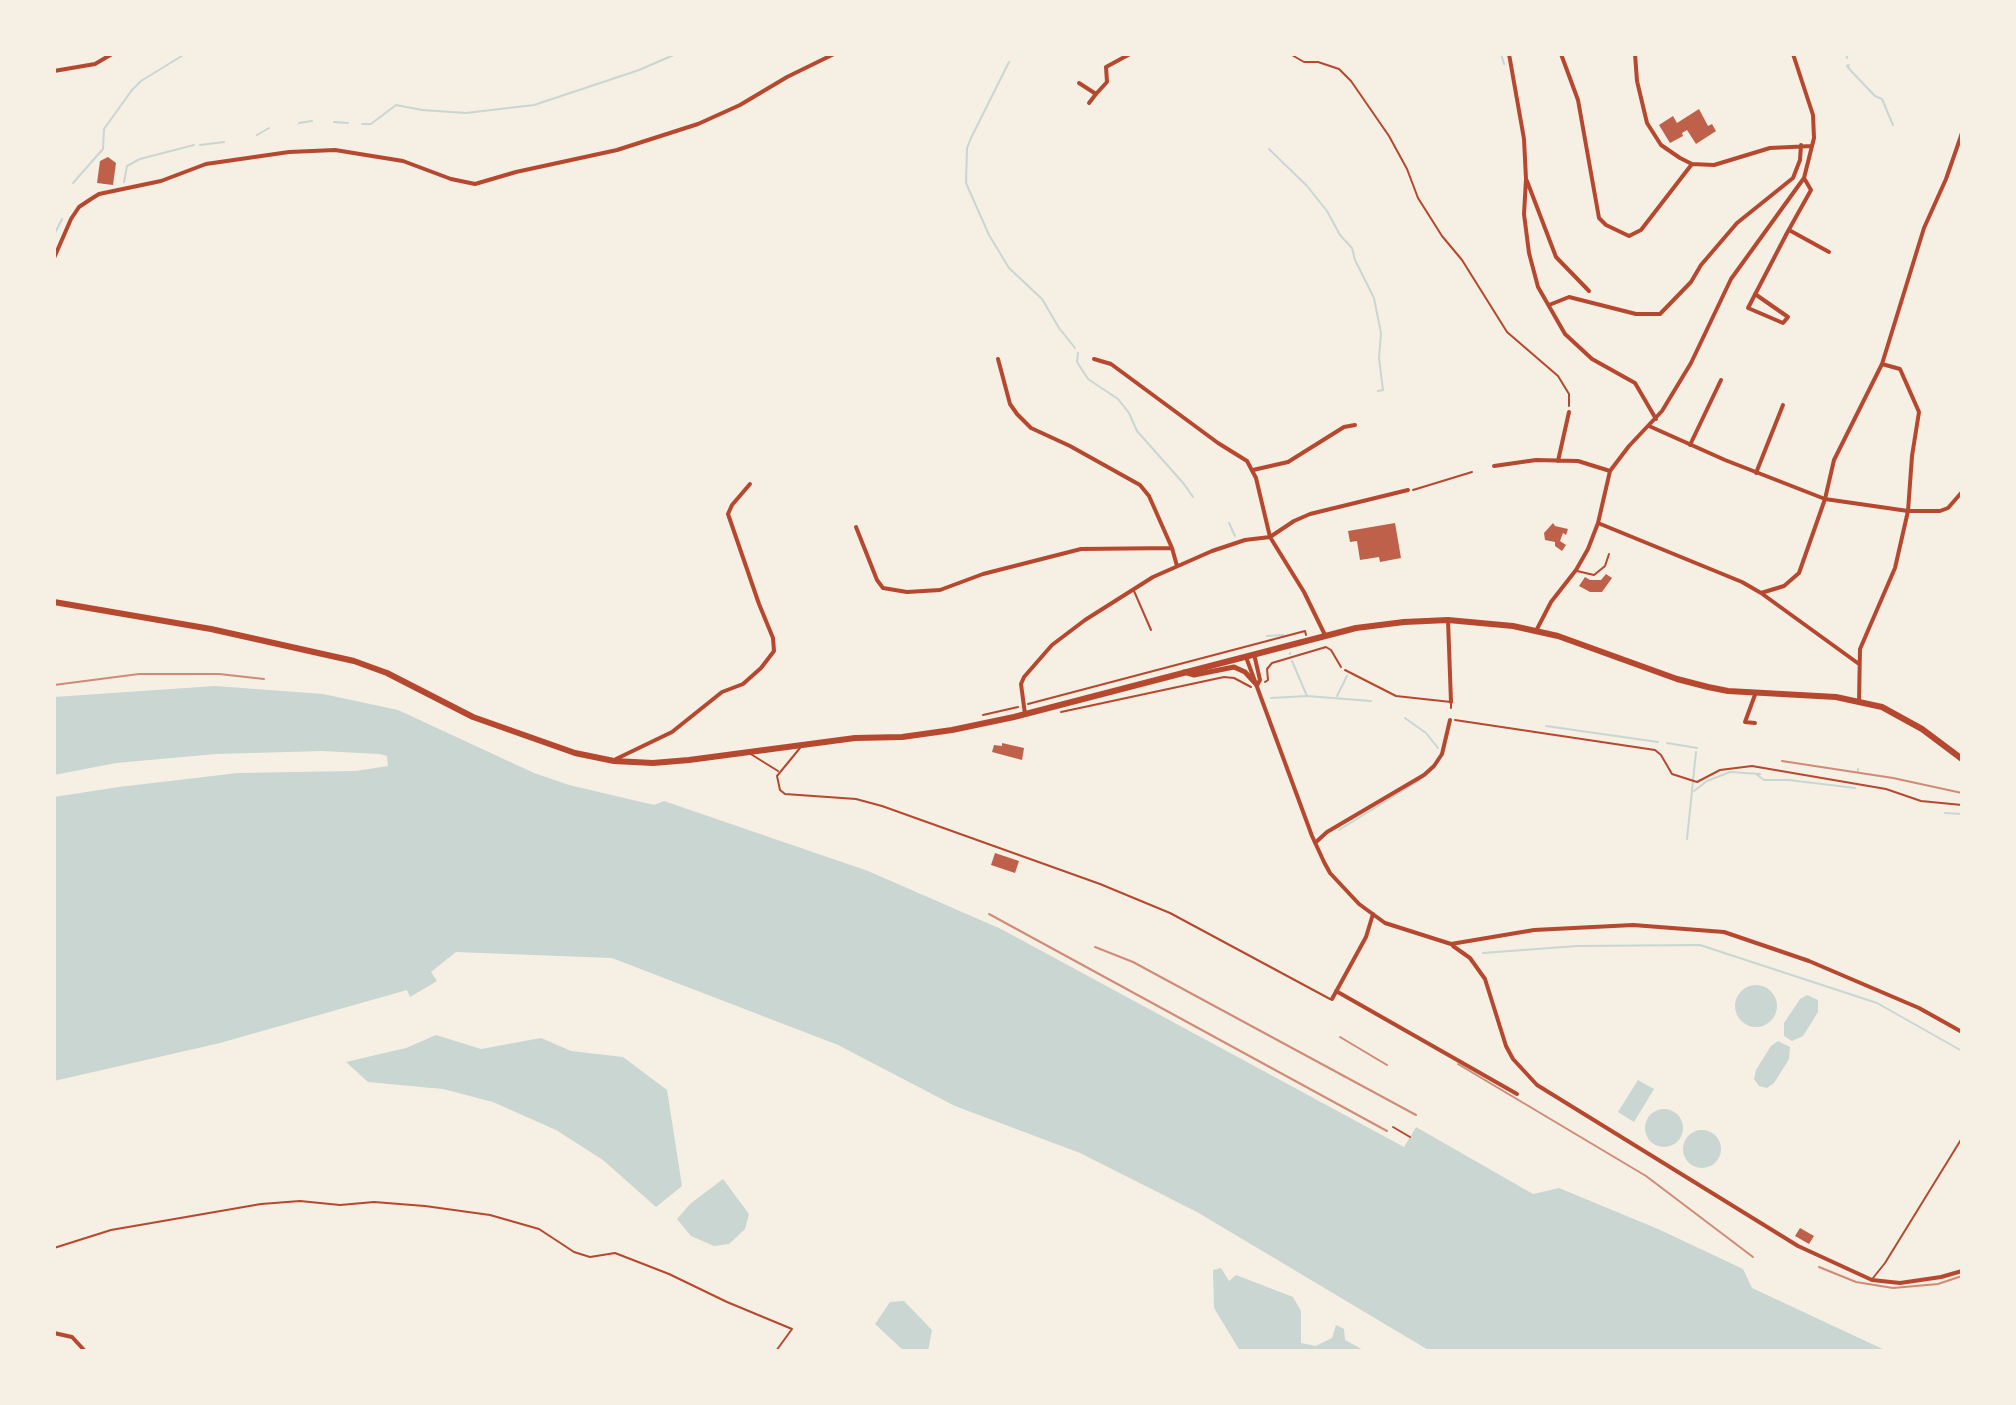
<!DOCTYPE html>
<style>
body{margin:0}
#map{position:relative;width:2016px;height:1405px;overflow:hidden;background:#f6efe4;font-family:"Space Grotesk",sans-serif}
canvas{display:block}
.frame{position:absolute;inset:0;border:56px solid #f6efe4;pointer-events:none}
</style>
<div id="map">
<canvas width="2016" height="1405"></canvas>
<div class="frame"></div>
</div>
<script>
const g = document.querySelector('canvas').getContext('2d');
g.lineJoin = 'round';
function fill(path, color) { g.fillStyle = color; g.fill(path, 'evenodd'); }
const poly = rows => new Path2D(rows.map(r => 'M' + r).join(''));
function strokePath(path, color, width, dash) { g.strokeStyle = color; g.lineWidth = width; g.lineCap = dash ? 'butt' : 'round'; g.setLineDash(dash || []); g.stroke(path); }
const water = poly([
 [215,686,323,694,398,710,534,773,569,785,654,805,664,801,868,871,1001,929,1404,1147,1416,1127,1533,1194,1559,1188,1658,1229,1743,1269,1752,1288,1887,1351,1430,1351,1197,1212,1080,1153,955,1106,838,1045,612,958,456,952,431,972,437,981,410,997,407,990,220,1043,54,1081,54,797,119,787,238,773,356,771,388,766,387,756,379,754,322,751,216,754,116,763,54,775,54,697],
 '1735 1006a21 21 0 1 1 42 0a21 21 0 1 1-42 0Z',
 [1807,995,1818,1000,1818,1012,1803,1036,1792,1041,1784,1036,1784,1023,1800,999],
 [436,1035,481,1049,541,1038,571,1051,623,1057,667,1090,682,1186,656,1207,603,1160,556,1130,493,1102,443,1089,368,1082,346,1062,406,1048],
 [1778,1041,1790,1047,1789,1059,1774,1083,1767,1088,1759,1086,1754,1079,1756,1070,1771,1046],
 [1638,1080,1654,1089,1634,1122,1618,1112],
 '1645 1128a19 19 0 1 1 38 0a19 19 0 1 1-38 0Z',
 '1683 1149a19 19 0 1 1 38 0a19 19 0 1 1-38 0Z',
 [723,1179,749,1214,745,1229,729,1244,714,1246,691,1236,677,1219,690,1204],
 [1221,1268,1229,1281,1236,1275,1293,1297,1301,1311,1301,1343,1316,1346,1332,1338,1336,1325,1344,1329,1345,1340,1365,1351,1240,1351,1214,1308,1213,1270],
 [904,1301,932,1330,928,1351,904,1351,875,1324,890,1302]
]);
const stream = poly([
 [1501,54,1504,64],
 [1846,54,1847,58],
 [1009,62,971,138,967,148,966,183,989,235,1009,268,1042,299,1059,328,1075,348],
 [1849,65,1847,66,1853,73,1875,96,1882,99,1893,125],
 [334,122,348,123],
 [299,123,312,121],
 [362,124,371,124,396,105,422,110,466,113,534,105,639,70,676,54],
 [257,135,269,128],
 [200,145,224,142],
 [1269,149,1307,186,1327,211,1340,235,1352,248,1355,260,1374,298,1381,333,1379,358,1383,390,1378,391],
 [124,182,127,166,140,159,194,145],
 [73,183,103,149,104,129,132,90,141,81,185,54],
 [54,235,62,219],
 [1078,353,1077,362,1088,379,1118,399,1129,413,1137,431,1184,484,1193,497],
 [1229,523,1235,536],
 [1267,636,1283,635],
 [1290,653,1290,654],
 [1292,661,1307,696],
 [1337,696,1347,676],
 [1271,698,1307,696,1371,701],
 [1405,718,1426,733,1438,748],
 [1546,726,1658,742],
 [1667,743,1697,748],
 [1858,771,1858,769],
 [1756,774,1764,780,1789,780,1855,788],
 [1694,791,1707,781,1730,772,1760,774],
 [1945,813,1962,814],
 [1339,830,1420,780],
 [1687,839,1696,752],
 [1483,953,1577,946,1700,945,1877,1003,1962,1051]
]);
const building = poly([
 [1699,109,1708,126,1712,124,1716,131,1696,144,1687,130,1682,133,1683,136,1670,143,1659,125,1673,116,1677,123],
 [108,157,116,163,113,185,97,183,100,161],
 [1395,523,1401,558,1380,562,1379,557,1360,560,1357,541,1350,542,1348,531],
 [1553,523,1555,526,1568,529,1566,535,1563,533,1560,541,1566,545,1562,551,1555,546,1555,542,1545,540,1544,533],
 [1606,574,1612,578,1602,592,1590,592,1579,586,1585,577,1590,580,1601,580],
 [1002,743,1024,748,1022,760,992,752,994,745,1002,746],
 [995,853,1019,861,1015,873,991,865],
 [1800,1228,1814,1236,1809,1244,1795,1236]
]);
const path = poly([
 [1290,54,1304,62,1318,62,1339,69,1351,81,1389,136,1407,169,1418,198,1442,236,1462,260,1507,332,1558,376,1569,394,1569,406],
 [1413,490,1472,472],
 [1265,682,1268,680,1267,669,1272,663,1326,647,1331,650,1341,667],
 [1028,704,1305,631,1306,635],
 [1061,712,1224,677,1234,678,1251,687],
 [983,715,1018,707],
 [1455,720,1655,750,1661,755,1672,774,1697,782,1720,770,1752,766,1886,789,1921,801,1962,805],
 [54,1248,111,1230,261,1204,300,1201,340,1205,374,1202,425,1206,490,1215,539,1229,574,1252,590,1257,615,1253,669,1274,727,1302,792,1329,776,1351]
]);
const service = poly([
 [1577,571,1594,575,1605,566,1609,554],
 [1134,591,1151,630],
 [1345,670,1396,696,1451,702,1451,708],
 [800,748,777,776,780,790,785,794,856,799,882,806,1100,884,1170,913,1330,999],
 [749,753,778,771],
 [1393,1127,1410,1137],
 [1873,1278,1885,1263,1962,1138]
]);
const minor = poly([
 [1509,54,1524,139,1526,179,1524,214,1529,253,1538,287,1565,334,1592,359,1635,383,1656,419],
 [1561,54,1578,100,1599,218,1606,225,1629,236,1641,230,1692,164],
 [1635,54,1637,81,1647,123,1661,145,1680,158,1692,164,1714,165,1770,148,1812,146],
 [54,71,95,64,112,54],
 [1079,83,1096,94,1089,103],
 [1096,94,1107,82,1106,67,1130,54],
 [1527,181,1556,257,1589,291],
 [1789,230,1829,252],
 [54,258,71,219,79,207,91,199,99,194,161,181,206,164,289,152,335,150,403,161,451,179,475,184,516,172,617,150,698,124,740,105,787,77,834,54],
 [1755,294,1788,317,1783,323,1748,308,1787,233,1811,190,1804,178],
 [1549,305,1569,297,1636,314,1660,314,1691,282,1701,265,1737,223,1793,178,1800,160,1801,145],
 [998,359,1010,404,1017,414,1031,428,1070,446,1140,485,1149,496,1172,548],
 [1094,359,1111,364,1218,443,1247,461,1256,478,1270,537,1304,592,1325,635],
 [1649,426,1725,460,1825,499,1908,511,1940,511,1948,508,1962,492],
 [1690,445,1721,380],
 [1558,461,1569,412],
 [1494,466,1536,460,1578,461,1610,471],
 [1253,470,1288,462,1344,427,1355,425],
 [1756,473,1783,405],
 [1598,523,1742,582,1761,593,1859,664],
 [856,527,877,580,883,588,907,592,940,590,983,574,1081,549,1172,548,1177,566],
 [1761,593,1784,586,1799,573,1825,499,1834,460,1882,364,1924,228,1946,179,1962,133],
 [1448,620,1451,702],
 [1536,631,1551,602,1576,570,1588,549,1598,523,1610,471,1629,446,1662,411,1691,363,1731,279,1804,178,1814,138,1813,115,1793,54],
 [1254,654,1260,680,1257,685],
 [1246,657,1312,836,1324,862,1330,873,1359,904,1385,923,1451,944,1534,930,1633,925,1724,932,1809,961,1919,1008,1962,1032],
 [1859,702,1860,649,1895,568,1908,511,1912,456,1919,412,1900,369,1882,364],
 [1025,714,1021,684,1024,677,1052,645,1085,620,1153,577,1212,551,1245,540,1270,537,1294,521,1310,514,1408,490],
 [1755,723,1745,722,1756,692],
 [616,759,672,732,722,692,743,684,761,668,774,651,773,638,759,604,728,514,732,505,750,484],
 [1315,843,1327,832,1424,775,1434,766,1442,754,1450,720],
 [1453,946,1470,958,1485,979,1506,1046,1513,1059,1537,1085,1798,1246,1872,1280,1900,1283,1941,1277,1962,1271],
 [1336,991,1517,1094],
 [1332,999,1366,937,1373,914],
 [54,1333,72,1337,85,1351]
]);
const tertiary = poly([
 [1184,672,1194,675,1234,667,1245,672,1257,685]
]);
const secondary = poly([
 [54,602,211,629,354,661,387,673,473,717,575,753,614,761,653,763,689,760,855,738,902,737,952,730,1014,717,1356,628,1404,622,1448,620,1513,626,1558,636,1677,679,1708,687,1728,691,1836,697,1882,707,1922,729,1962,759]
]);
const rail = poly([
 [54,685,139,674,219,674,264,679],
 [1782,761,1893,778,1962,793],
 [989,914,1387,1131],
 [1095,947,1133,962,1416,1115],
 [1340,1037,1387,1065],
 [1458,1064,1646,1176,1753,1257],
 [1819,1267,1856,1282,1893,1288,1938,1284,1962,1276]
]);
fill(water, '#c9d6d2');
strokePath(stream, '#c9d6d2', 2);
fill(building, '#bf614a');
strokePath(path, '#b5482f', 2);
strokePath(service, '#b5482f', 2);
strokePath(minor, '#b5482f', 4);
strokePath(tertiary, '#b5482f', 5);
strokePath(secondary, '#b5482f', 6);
strokePath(rail, '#cf8b77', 2);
</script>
